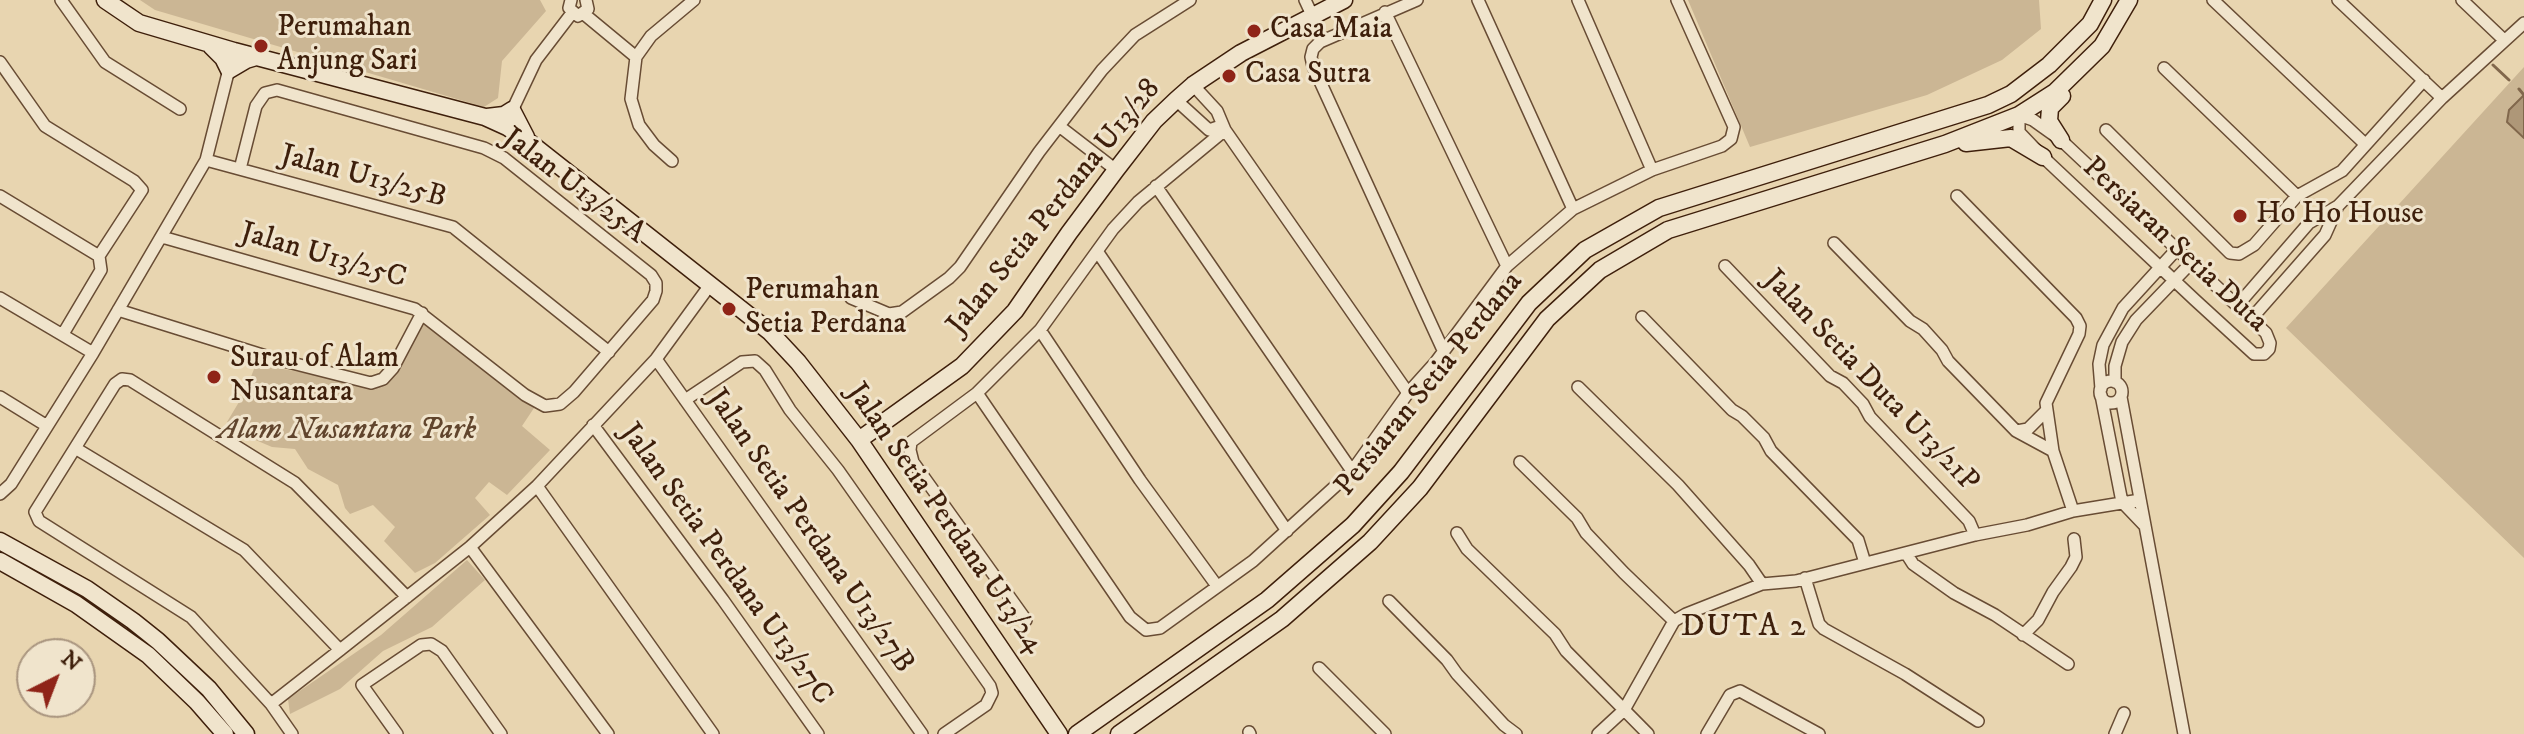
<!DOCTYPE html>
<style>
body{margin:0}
#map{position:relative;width:2524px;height:734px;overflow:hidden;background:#e8d5b0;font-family:"IM FELL DW Pica",serif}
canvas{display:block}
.north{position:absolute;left:16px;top:638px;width:80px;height:80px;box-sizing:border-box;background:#f0e4cc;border:2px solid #a9957f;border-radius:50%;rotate:42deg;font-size:22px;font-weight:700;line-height:32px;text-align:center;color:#3e1f0b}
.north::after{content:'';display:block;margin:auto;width:28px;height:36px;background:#8f2418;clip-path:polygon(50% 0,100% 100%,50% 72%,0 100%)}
</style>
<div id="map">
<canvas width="2524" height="734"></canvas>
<div class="north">N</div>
</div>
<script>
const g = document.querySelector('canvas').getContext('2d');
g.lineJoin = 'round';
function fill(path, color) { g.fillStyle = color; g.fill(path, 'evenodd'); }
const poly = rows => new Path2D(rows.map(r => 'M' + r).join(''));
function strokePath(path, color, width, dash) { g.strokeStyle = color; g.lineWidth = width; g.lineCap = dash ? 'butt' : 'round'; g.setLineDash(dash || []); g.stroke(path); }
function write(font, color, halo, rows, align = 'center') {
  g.font = font + ' "IM FELL DW Pica",serif'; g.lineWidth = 6; g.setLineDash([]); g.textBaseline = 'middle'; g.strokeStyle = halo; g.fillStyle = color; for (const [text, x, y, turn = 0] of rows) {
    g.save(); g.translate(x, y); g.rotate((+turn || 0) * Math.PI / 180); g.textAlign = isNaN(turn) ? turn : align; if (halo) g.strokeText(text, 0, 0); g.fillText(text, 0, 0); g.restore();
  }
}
const green = poly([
 [140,0,540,0,546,11,502,61,498,98,484,107,155,10],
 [1688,0,2039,0,2041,29,2002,60,1927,95,1750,147],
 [2524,67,2524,558,2286,328],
 [429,324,534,408,522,426,550,450,507,495,489,482,475,498,490,515,435,563,415,573,384,541,395,527,373,505,350,514,345,508,338,485,308,469,295,449,272,447,239,433,227,422,245,392,256,364,354,382,386,386,395,373,415,327],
 [467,560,485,580,432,627,383,651,340,689,290,714,288,699,381,635]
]);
const water = poly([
 [2524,95,2524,138,2507,122,2509,110,2524,95]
]);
const stream = poly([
 [2493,65,2509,80],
 [2519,89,2524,95]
]);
const street = poly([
 [61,0,105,62,180,109],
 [571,0,569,8,578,16,588,9,586,0],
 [1305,0,1312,15],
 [1417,0,1320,42,1313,49,1311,57,1313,66,1443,350],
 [1478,0,1573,209],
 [1578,0,1652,170],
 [2213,0,2365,144],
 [2338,0,2442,98],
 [2462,0,2504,40],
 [1385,12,1507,266],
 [584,14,636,57],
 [0,62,45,126,134,181,142,190,99,256,101,270,63,334],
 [2164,68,2297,196],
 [1176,100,1209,130,1221,126],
 [510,115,536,60,572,13],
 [2019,115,2033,120,2061,140,2266,333,2270,343,2269,349,2264,354,2254,354,2195,300,2043,157,2019,132,2019,115],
 [1059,126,1116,170],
 [1225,130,1408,393],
 [2106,130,2230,253,2239,254,2254,245,2297,196,2342,171,2424,80],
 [206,160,453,227,609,352],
 [672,161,654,145,639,125,631,99,636,57,651,36,694,0],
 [1156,186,1352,471],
 [0,196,99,256],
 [1957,196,2076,318,2080,326,2079,334,2046,403,2053,451,2073,511],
 [2338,206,2442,98,2524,23],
 [162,237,415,309,525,395,545,406,560,404,574,392,653,300,656,291,656,283,651,275,504,158,484,148,277,90,265,93,256,106,240,169],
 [1834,243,1910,321,1923,329,1942,350,1948,361,2016,431,2053,451],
 [1097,251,1287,531],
 [1725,266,1830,376,1843,383,1863,404,1870,417,1969,521,1975,535],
 [0,298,93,353],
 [851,298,889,314,902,312,949,278,960,267,1039,152,1102,70,1135,35,1190,0],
 [2237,306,2309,223,2338,206,2325,235,2251,319],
 [118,310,272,358,371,383,383,379,393,368,422,313],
 [1642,317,1732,410,1742,416,1764,438,1771,451,1858,540,1865,563],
 [1040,330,1140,480,1217,586],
 [656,359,922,734],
 '2100 392a11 11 0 1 1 22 0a11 11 0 1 1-22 0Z',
 [2115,382,2115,366,2122,342,2136,320,2191,263],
 [1578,387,1678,485,1749,565,1762,584],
 [2101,389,2099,364,2103,345,2123,308,2177,249],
 [977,393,1130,617,1146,630,1160,628,1253,561,1352,471,1408,393,1435,363,1507,266,1573,209,1652,170,1722,146,1731,139,1734,127,1677,0],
 [2101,395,2122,502,2144,525],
 [0,397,47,426],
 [2121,397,2184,734],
 [685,400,742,362,755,361,765,370,790,410,838,470,990,686,992,693,986,705,944,734],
 [593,425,723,600,818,734],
 [2017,431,2028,429,2046,411],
 [75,448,244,550,340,650],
 [1520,462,1577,518,1586,533,1624,573,1674,621],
 [537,486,713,734],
 [0,494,11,484,93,353,206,160,230,65],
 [1457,533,1467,549,1555,634,1566,651,1648,734],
 [470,547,608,734],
 [1906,553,1913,564,1954,593,1995,615,2068,664],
 [1805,578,1819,624,1824,629,1905,674,1978,721],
 [407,597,295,483,130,380,122,379,115,384,35,512,39,521,191,617,271,704,340,650,470,547,537,486,656,359,710,285],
 [1389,601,1447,660,1457,674,1504,725,1516,734],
 [1026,620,913,462,910,450,911,442,977,393,1040,330,1113,229,1138,202,1225,130,1217,111,1193,85],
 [2023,635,2038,620,2053,592,2071,567,2076,557,2074,539],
 [1319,668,1385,734],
 [271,704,292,734],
 [1249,732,1250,734],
 [397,734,362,685,421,645,431,644,442,651,501,734],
 [1598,734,1624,710,1674,621,1686,614,1762,584,1796,581,1975,535,2027,525,2073,511,2140,500],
 [1707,734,1730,695,1740,691,1819,734],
 [2115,734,2124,713]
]);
const secondary = poly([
 [105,0,139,23,234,51,485,117,507,127,529,142,770,332,798,362,859,440,1059,734],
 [211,46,223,58,229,70,246,60,256,57],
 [487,117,504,115,512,110,526,137],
 [2061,140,2049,121,2050,108,2062,96],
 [1966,143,2011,138,2043,157],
 [859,440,962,366,1015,311,1069,233,1116,170,1154,121,1176,100,1193,85,1241,53,1344,0],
 [0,541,87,589,133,621,158,641,209,689,246,734],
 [0,561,76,604,148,655,197,702,225,734],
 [1077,734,1267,600,1353,525,1401,472,1529,303,1585,250,1659,208,1988,105,2011,94,2049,65,2090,24,2103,0],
 [1119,734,1282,619,1370,542,1420,488,1547,319,1600,270,1668,230,1945,144,2019,115,2055,92,2102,46,2129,0]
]);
const markers = [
 [1254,31,8,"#8f2418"],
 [261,46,8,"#8f2418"],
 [1229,76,8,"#8f2418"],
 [2240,216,8,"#8f2418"],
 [729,309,8,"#8f2418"],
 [214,377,8,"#8f2418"]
];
const poiNames = [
 ["Perumahan",277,29],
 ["Anjung Sari",277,63],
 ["Casa Maia",1270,31],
 ["Casa Sutra",1245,76],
 ["Ho Ho House",2256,216],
 ["Perumahan",745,292],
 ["Setia Perdana",745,326],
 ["Surau of Alam",230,360],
 ["Nusantara",230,394]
];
const streetNames = [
 ["Jalan U13/25B",363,178,15],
 ["Jalan U13/25A",573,187,37],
 ["Jalan Setia Perdana U13/28",1055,208,-51],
 ["Persiaran Setia Duta",2174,246,43],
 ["Jalan U13/25C",323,257,16],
 ["Jalan Setia Duta U13/21P",1870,382,46],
 ["Persiaran Setia Perdana",1430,385,-51],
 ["Jalan Setia Perdana U13/24",944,519,55],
 ["Jalan Setia Perdana U13/27B",809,532,55],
 ["Jalan Setia Perdana U13/27C",725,565,54]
];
const parkNames = [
 ["Alam Nusantara Park",347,432]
];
const neighbourhoodNames = [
 ["DUTA 2",1744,628]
];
fill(green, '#cbb694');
fill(water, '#ae9778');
strokePath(water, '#81674c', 2);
strokePath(stream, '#81674c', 3);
strokePath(street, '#684c34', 14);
strokePath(secondary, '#3e1f0b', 19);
strokePath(street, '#f0e4cc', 11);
strokePath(secondary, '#f0e4cc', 16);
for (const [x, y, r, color] of markers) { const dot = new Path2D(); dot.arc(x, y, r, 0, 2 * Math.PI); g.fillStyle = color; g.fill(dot); strokePath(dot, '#f0e4cc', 3); }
write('30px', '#3e1f0b', '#f0e4cc', poiNames, 'left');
write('30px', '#3e1f0b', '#f0e4cc', streetNames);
write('italic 30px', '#61452d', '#f0e4cc', parkNames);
g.letterSpacing = '2px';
write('32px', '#3e1f0b', '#f0e4cc', neighbourhoodNames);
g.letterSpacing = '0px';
</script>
